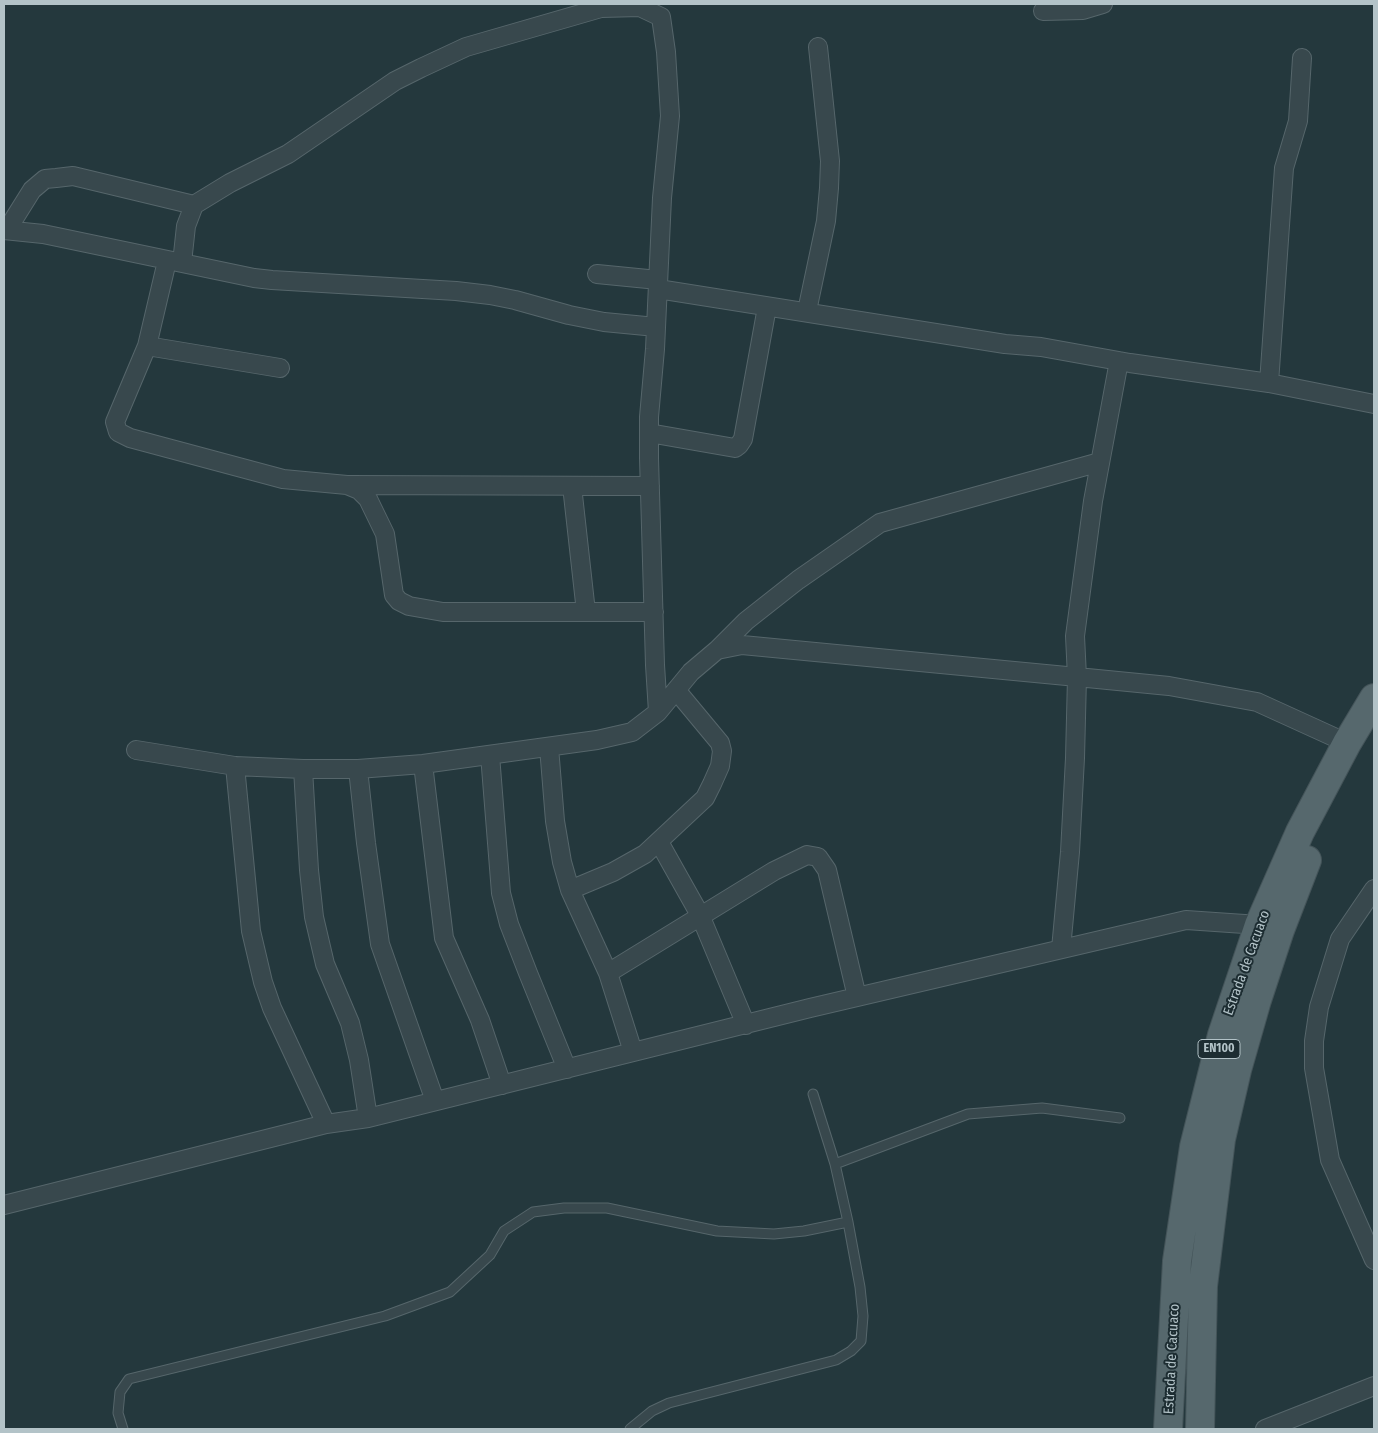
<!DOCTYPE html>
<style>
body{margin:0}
#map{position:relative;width:1378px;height:1433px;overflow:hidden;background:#24383d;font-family:"Fira Sans Condensed",sans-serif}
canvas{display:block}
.frame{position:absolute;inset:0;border:5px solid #b3c3c8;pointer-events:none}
</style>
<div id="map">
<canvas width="1378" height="1433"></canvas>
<div class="frame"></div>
</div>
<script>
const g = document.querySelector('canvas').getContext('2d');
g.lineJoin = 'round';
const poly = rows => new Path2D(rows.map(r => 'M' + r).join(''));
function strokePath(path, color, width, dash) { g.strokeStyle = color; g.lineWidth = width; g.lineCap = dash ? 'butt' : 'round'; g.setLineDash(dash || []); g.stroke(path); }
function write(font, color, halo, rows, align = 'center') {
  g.font = font + ' "Fira Sans Condensed",sans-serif'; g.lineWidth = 4; g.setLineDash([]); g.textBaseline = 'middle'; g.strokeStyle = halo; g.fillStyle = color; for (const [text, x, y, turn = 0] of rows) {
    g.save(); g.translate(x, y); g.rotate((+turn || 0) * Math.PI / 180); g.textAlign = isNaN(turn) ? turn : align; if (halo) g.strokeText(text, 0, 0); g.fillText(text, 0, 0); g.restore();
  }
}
const service = poly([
 [835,1164,968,1114,1042,1108,1120,1118],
 [123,1429,118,1413,120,1392,129,1379,385,1316,450,1292,490,1255,504,1231,533,1212,564,1208,607,1208,717,1231,774,1234,804,1231,848,1222],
 [630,1429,652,1411,669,1403,836,1360,851,1351,861,1341,863,1316,860,1287,848,1222,835,1164,813,1094]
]);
const minor = poly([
 [1043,11,1083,10,1103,4],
 [4,230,43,234,254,278,272,280,456,291,490,295,515,300,569,315,604,322,656,327],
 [7,230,32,190,45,179,56,178,73,176,194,205],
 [167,261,147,346,115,422,118,432,130,438,283,479,347,485,359,490,368,499,385,534,394,595,399,601,409,606,443,612,654,612],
 [182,263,186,226,194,205,230,183,288,154,395,81,421,68,466,47,601,8,640,7,661,17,666,52,670,116,662,198,655,349,649,417,649,458,655,665,658,712],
 [597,274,658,280],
 [658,289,1005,344,1041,347,1130,363,1269,383,1374,404],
 [807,311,826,221,829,188,830,161,818,47],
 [147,346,280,368],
 [1119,361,1093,501,1075,636,1077,677,1169,686,1257,702,1347,743],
 [1269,383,1284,168,1298,121,1302,58],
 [649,433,735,448,739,445,743,439,767,307],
 [348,485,650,486],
 [572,486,586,612],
 [717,650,746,621,798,580,880,523,1100,462],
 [549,747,555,821,562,862,570,890,608,973,633,1052],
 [136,750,235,766,303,769,358,769,423,764,597,740,632,732,658,712,691,672,717,650,742,645,1077,677,1075,758,1070,852,1061,949],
 [490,755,501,893,509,924,528,973,567,1069],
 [423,764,444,938,480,1020,502,1085],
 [235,766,251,931,263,982,272,1008,326,1124],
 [303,769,309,870,314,917,325,964,350,1023,359,1060,368,1118],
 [358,769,366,843,380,944,435,1101],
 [659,842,700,915,746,1025],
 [1374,889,1340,939,1319,1007,1314,1041,1314,1068,1330,1160,1374,1260],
 [570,890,613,872,645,854,705,798,712,784,720,766,722,751,720,743,676,690],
 [608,973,774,871,807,855,818,857,827,870,857,997],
 [4,1205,326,1124,368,1118,810,1008,1186,920,1259,925],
 [1265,1429,1374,1386]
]);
const primary = poly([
 [1168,1429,1177,1261,1194,1147,1222,1035,1259,925,1300,832,1347,743,1374,698],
 [1200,1429,1203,1286,1221,1139,1237,1070,1257,1000,1280,930,1307,860]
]);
const shields = [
 [1219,1049,42]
];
const shieldNames = [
 ["EN100",1219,1049]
];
const streetNames = [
 ["Estrada de Cacuaco",1247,963,-70],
 ["Estrada de Cacuaco",1172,1359,-87]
];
strokePath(service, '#56666b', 11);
strokePath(minor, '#56666b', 20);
strokePath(primary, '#445459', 30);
strokePath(service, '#38484d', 9);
strokePath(minor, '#38484d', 18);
strokePath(primary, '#56686d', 28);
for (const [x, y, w] of shields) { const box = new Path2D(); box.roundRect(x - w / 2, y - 9.5, w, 19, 4); g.fillStyle = '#1d2d32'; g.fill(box); strokePath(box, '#b3c3c8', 1); }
write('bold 12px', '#b3c3c8', null, shieldNames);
write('14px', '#b3c3c8', '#1d2d32', streetNames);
</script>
